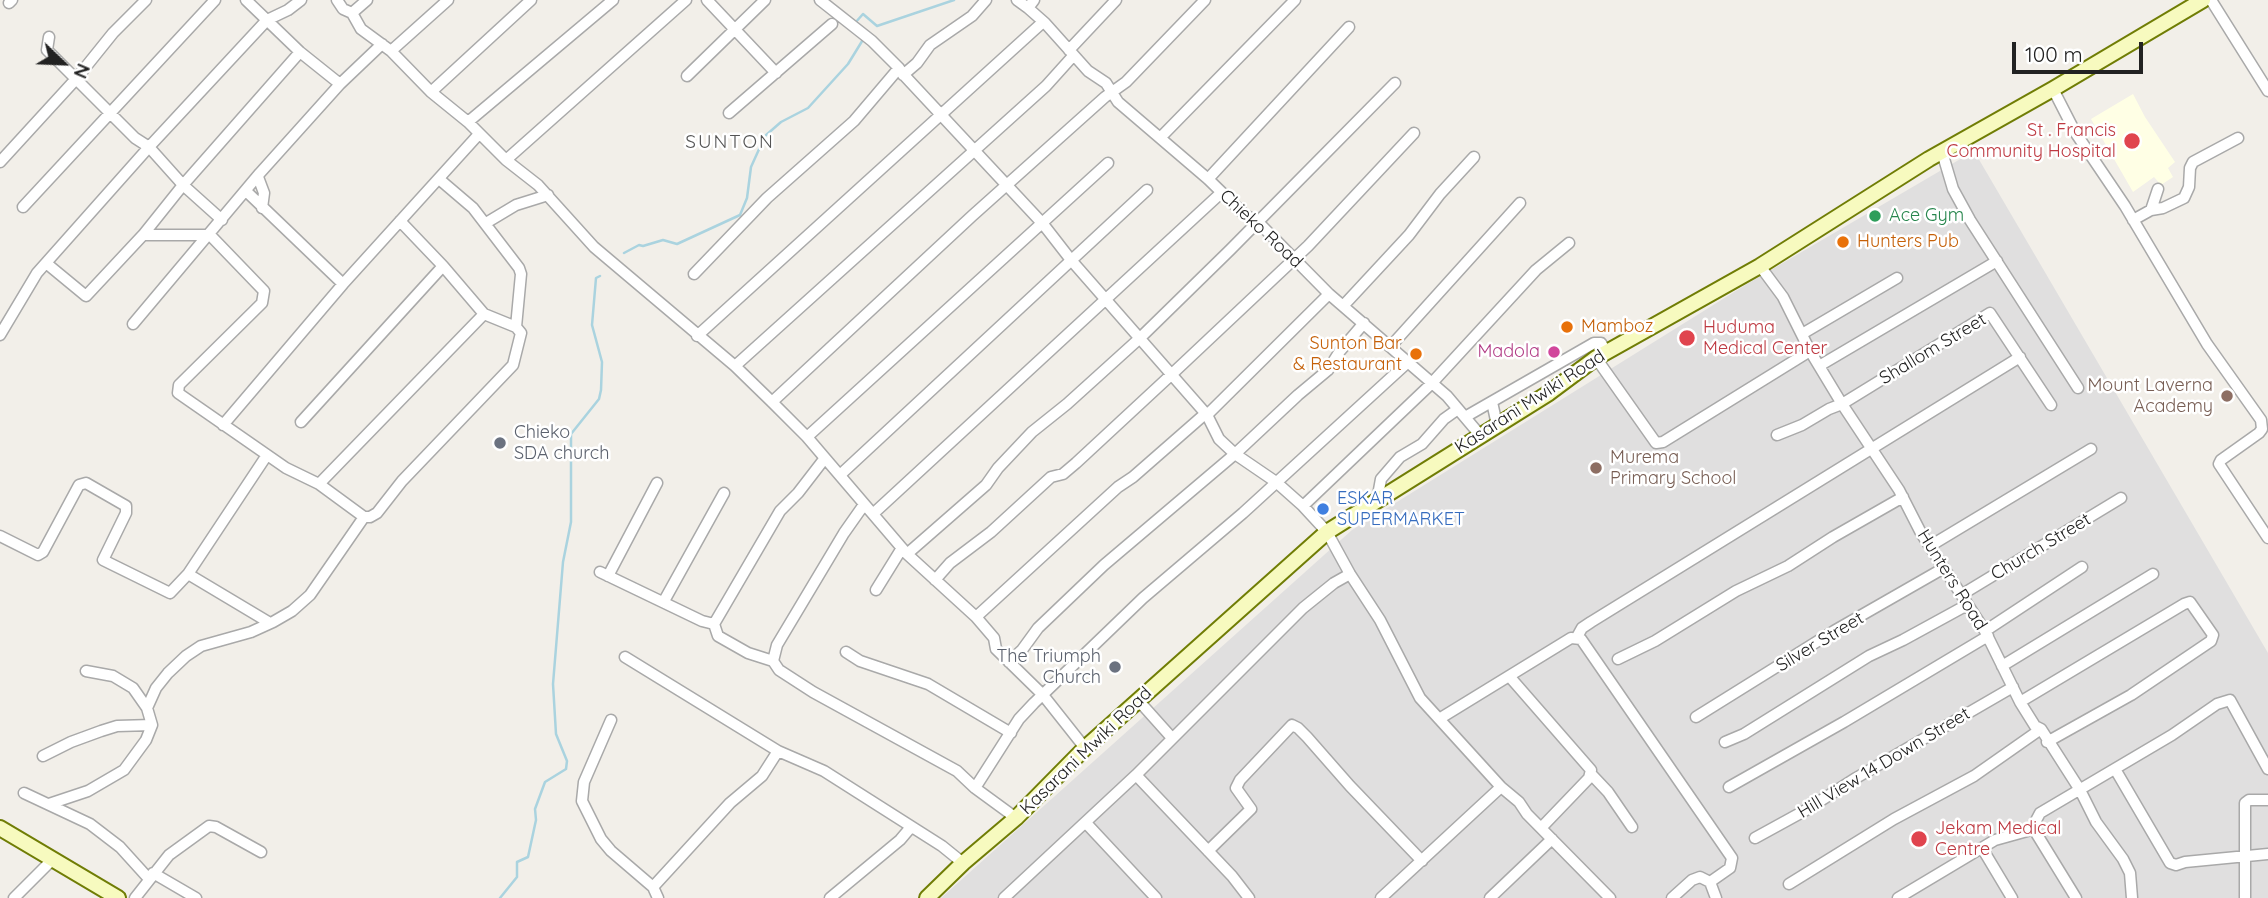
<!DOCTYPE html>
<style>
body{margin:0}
#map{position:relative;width:2268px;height:898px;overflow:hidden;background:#f2efe9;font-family:Quicksand,sans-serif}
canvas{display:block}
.north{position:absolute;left:28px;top:28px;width:70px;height:70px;-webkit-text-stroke:5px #fff;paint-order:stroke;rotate:113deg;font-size:19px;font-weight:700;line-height:28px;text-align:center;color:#222}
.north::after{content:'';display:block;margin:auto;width:24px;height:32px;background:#222;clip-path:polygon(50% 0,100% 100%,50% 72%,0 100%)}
.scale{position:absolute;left:2012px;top:42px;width:131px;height:32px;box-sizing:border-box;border:4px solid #222;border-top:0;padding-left:9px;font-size:21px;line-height:24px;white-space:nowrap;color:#222;-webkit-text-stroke:5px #fff;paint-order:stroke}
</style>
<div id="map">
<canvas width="2268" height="898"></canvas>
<div class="north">N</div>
<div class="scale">100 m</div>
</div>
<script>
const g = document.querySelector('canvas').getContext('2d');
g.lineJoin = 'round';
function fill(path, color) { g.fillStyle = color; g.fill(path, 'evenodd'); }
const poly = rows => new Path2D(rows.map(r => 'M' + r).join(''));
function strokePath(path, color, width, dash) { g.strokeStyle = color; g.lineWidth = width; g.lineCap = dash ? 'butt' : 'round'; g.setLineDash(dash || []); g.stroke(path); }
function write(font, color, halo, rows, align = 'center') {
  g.font = font + ' Quicksand,sans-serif'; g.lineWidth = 5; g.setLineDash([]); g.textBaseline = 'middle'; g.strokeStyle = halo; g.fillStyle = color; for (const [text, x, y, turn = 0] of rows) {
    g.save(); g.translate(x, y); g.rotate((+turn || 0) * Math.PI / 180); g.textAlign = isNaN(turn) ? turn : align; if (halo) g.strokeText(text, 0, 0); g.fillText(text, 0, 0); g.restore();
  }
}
const residential = poly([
 [1974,151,2268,653,2268,898,941,898,1352,530,1747,284]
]);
const education = poly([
 [2133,94,2145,117,2175,162,2168,168,2173,177,2161,185,2154,177,2133,192,2091,119]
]);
const stream = poly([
 [855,23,863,14,877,26,954,0],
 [624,253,639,245,643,246,663,240,677,244,740,215,747,198,751,167,765,136,781,122,808,108,848,64,864,38],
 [500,898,517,877,517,862,528,857,536,820,535,809,545,782,566,769,567,761,556,734,553,684,563,562,571,522,571,434,599,399,601,390,602,362,592,325,596,278,600,276]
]);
const street = poly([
 [246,0,300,52,340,84],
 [337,0,343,9,352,13,361,29,391,51,431,92,468,122,506,160,538,185,594,247,735,366,772,402,807,437,907,554,976,617,994,638,996,649,1043,695,1085,748],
 [707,0,776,73],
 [820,0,872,41,899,68,902,73,1043,224,1071,260,1207,415,1219,439,1235,454,1276,482,1303,506,1327,532,1350,574,1380,620,1420,698,1501,787,1519,802,1527,814,1610,898],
 [1017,0,1028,8],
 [1034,0,1028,8,1045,23,1088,71,1106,83,1118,102,1208,179,1245,215,1257,221,1329,294,1447,396,1480,435],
 [2211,0,2268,91],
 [9,3,12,0],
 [352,13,367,0],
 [49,37,47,50,135,138,149,147,183,185,222,220],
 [1069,50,1116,0],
 [391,51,448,0],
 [903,75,917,63,930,45,972,16,986,0],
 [687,76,765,0],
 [2053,89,2075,132,2125,206,2207,344,2261,420,2262,429,2259,433,2221,460,2219,464,2268,538],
 [431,92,531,0],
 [729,113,832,24],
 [468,122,613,0],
 [1160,138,1295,0],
 [1942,152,1953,189,1970,220,2078,388],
 [506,160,686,0],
 [0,162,76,79,113,33,146,0],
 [258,177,264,193,262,208],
 [439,179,473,208,519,268,521,274,516,327],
 [1208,179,1349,27],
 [247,192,343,284],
 [23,207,215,0],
 [2151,210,2158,189],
 [2133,220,2151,210,2163,208,2184,198,2189,187,2190,168,2193,162,2238,138],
 [486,223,516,205,548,195],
 [143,235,210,235,264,291,262,303,179,385,178,393,286,468,319,484,364,517,370,517,377,513,402,481,513,365,521,333,516,327,484,314,443,266,400,221],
 [46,263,86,296,143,235,183,185,300,52],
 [1760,266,1783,297,1810,351,1842,404,1899,490,1921,533,1985,631,2020,702,2035,726,2041,729,2080,790,2096,822,2123,859,2130,873,2132,898],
 [694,274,767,198,854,121,899,68],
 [1344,305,1409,235,1440,194,1474,157],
 [133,324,260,173,340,84,382,44],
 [1802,334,1897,278],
 [0,335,37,273,149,147,267,20,288,10,301,0],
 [697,336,1043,22],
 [1390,347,1520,203],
 [1596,358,1656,443,1663,442,1810,351],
 [735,366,1046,86,1073,56],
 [1819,366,1997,261],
 [772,402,972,216,1105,97,1126,82,1205,0],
 [1492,402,1497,425],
 [1207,415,1329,294],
 [1465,417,1594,343,1601,343,1606,352],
 [301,422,443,266],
 [223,425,343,284,479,134],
 [1777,435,1802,425,1829,409,1842,404,1990,313,2051,405],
 [807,437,1108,163],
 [267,455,188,574,270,623],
 [840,475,1147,190],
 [319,484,484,314],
 [1377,501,1381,479,1400,457,1422,444,1444,419,1458,409],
 [863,506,844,533,777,645,773,661,779,670,813,692,957,771,975,788,1016,818],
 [1303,506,1431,384,1536,270,1569,243],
 [874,513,1221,193],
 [0,536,38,555,43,552,79,485,86,483,126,506,126,513,103,560,170,593,188,574],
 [1930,546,2091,449],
 [907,554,986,485,998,468,1032,432,1067,404,1140,338,1230,250,1395,83],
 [600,572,702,621,714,624,780,511,798,493,825,458],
 [608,576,657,483],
 [935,580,950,563,991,532,1051,477,1063,474,1076,463,1172,374,1308,246,1414,133],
 [876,590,902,548],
 [1961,595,2121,498],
 [664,601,724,493],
 [976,617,1118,487,1133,477,1205,414],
 [714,624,718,636,748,653,773,661],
 [1985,631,2082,567],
 [1577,637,1582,628,1591,622,2020,357],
 [846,652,860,661,928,684,1011,733],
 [625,657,778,751,824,771,942,846,963,863],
 [1618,659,1655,641,1736,591,1788,566,1833,537,1903,497],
 [1009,662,1022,650,1038,628,1104,565,1235,454,1298,395,1328,370,1340,351,1364,323],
 [2002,666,2153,574],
 [1509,676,1591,770,1589,778,1541,828],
 [1138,700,1172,738],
 [2020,702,2184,604,2190,602,2213,635,2211,641,2131,695,2047,742],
 [147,708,156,688,168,673,186,656,201,646,251,632,273,622,292,611,310,595,364,517],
 [1696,717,1834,631,1944,568],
 [1439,719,1571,638,1581,639,1732,858,1730,868,1710,882,1700,877,1692,880,1672,898],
 [611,720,584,782,582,801,601,839,611,851,653,887,658,898],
 [1725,742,1744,734,1869,656,1903,640,1967,605],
 [43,756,71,742,101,731,117,726,152,725,147,708,133,688,113,676,86,671],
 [2115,769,2170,863,2176,865,2185,862,2268,854],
 [1591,774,1608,792,1632,827],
 [1136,775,1232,876,1249,898],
 [1729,787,1844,722,1988,636],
 [975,788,1019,719,1034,703,1143,598,1243,513,1407,363],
 [24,793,90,824,120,847,149,879],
 [49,804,88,791,124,770,146,740,152,725],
 [1086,823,1156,898],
 [2033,828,2076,898],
 [1755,838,1806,810,1856,778,2013,687],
 [1982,848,2012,898],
 [1208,851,1251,809,1236,788,1240,780,1292,725,1298,728,1307,737,1350,786,1422,861],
 [153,873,196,898],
 [1710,882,1716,898],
 [1789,884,1894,819,1974,776,2041,729],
 [653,887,730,803,762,776,778,751],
 [14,898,53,859],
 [135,898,169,855,209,826,216,827,261,852],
 [830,898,900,840,911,827],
 [1004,898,1136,775,1303,608,1334,583,1350,574],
 [1381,898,1501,787],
 [1490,898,1552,839],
 [1898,898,1995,840,2031,830,2040,813,2172,735,2217,704,2230,700,2268,769],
 [2245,898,2245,803,2249,800,2268,800]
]);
const secondary = poly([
 [0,828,118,898],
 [927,898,963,863,1016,818,1085,748,1327,532,1549,393,1596,358,1760,266,1929,159,2053,89,2203,0]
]);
const markers = [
 [2132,141,9,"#e0444e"],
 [1875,216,7,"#2e9e5b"],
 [1843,242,7,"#e8710a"],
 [1567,327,7,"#e8710a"],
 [1687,338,9,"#e0444e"],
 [1554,352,7,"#d1479c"],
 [1416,354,7,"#e8710a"],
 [2227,396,7,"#8d6e63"],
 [500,443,7,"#6b7280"],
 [1596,468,7,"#8d6e63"],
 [1323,509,7,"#3f7fe0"],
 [1115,667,7,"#6b7280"],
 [1919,839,9,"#e0444e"]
];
const healthNames = [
 ["St . Francis",2116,131,"right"],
 ["Community Hospital",2116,152,"right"],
 ["Huduma",1703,328],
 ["Medical Center",1703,349],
 ["Jekam Medical",1935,829],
 ["Centre",1935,850]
];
const leisureNames = [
 ["Ace Gym",1889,216]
];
const streetNames = [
 ["Chieko Road",1261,229,43],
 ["Shallom Street",1933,349,-31],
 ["Kasarani Mwiki Road",1530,402,-33],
 ["Church Street",2041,547,-31],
 ["Hunters Road",1952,580,58],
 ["Silver Street",1820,642,-31],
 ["Kasarani Mwiki Road",1086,751,-44],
 ["Hill View 14 Down Street",1884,763,-31]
];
const foodNames = [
 ["Hunters Pub",1857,242],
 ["Mamboz",1581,327],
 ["Sunton Bar",1402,344,"right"],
 ["& Restaurant",1402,365,"right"]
];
const hotelNames = [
 ["Madola",1540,352]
];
const educationNames = [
 ["Mount Laverna",2213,386],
 ["Academy",2213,407],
 ["Murema",1610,458,"left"],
 ["Primary School",1610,479,"left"]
];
const worshipNames = [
 ["Chieko",514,433],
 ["SDA church",514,454],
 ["The Triumph",1101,657,"right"],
 ["Church",1101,678,"right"]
];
const shopNames = [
 ["ESKAR",1337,499],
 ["SUPERMARKET",1337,520]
];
const neighbourhoodNames = [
 ["SUNTON",730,142]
];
fill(residential, '#e0dfdf');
fill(education, '#ffffe5');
strokePath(stream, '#aad3df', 2.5);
strokePath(street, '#a9a9a9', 13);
strokePath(secondary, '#707d05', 18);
strokePath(street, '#fff', 10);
strokePath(secondary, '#f7fabf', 14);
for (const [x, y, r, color] of markers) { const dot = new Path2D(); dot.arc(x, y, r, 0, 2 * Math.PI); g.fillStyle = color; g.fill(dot); strokePath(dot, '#fff', 2.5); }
write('18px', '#be3a42', '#fff', healthNames, 'left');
write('18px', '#27864d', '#fff', leisureNames, 'left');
write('18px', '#222', '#fff', streetNames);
write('18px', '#c56008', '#fff', foodNames, 'left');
write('18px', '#b23c85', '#fff', hotelNames, 'right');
write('18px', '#785e54', '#fff', educationNames, 'right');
write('18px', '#5b616d', '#fff', worshipNames, 'left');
write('18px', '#366cbe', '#fff', shopNames, 'left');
g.letterSpacing = '2px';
write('19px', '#555', '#fff', neighbourhoodNames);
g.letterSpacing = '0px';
</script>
